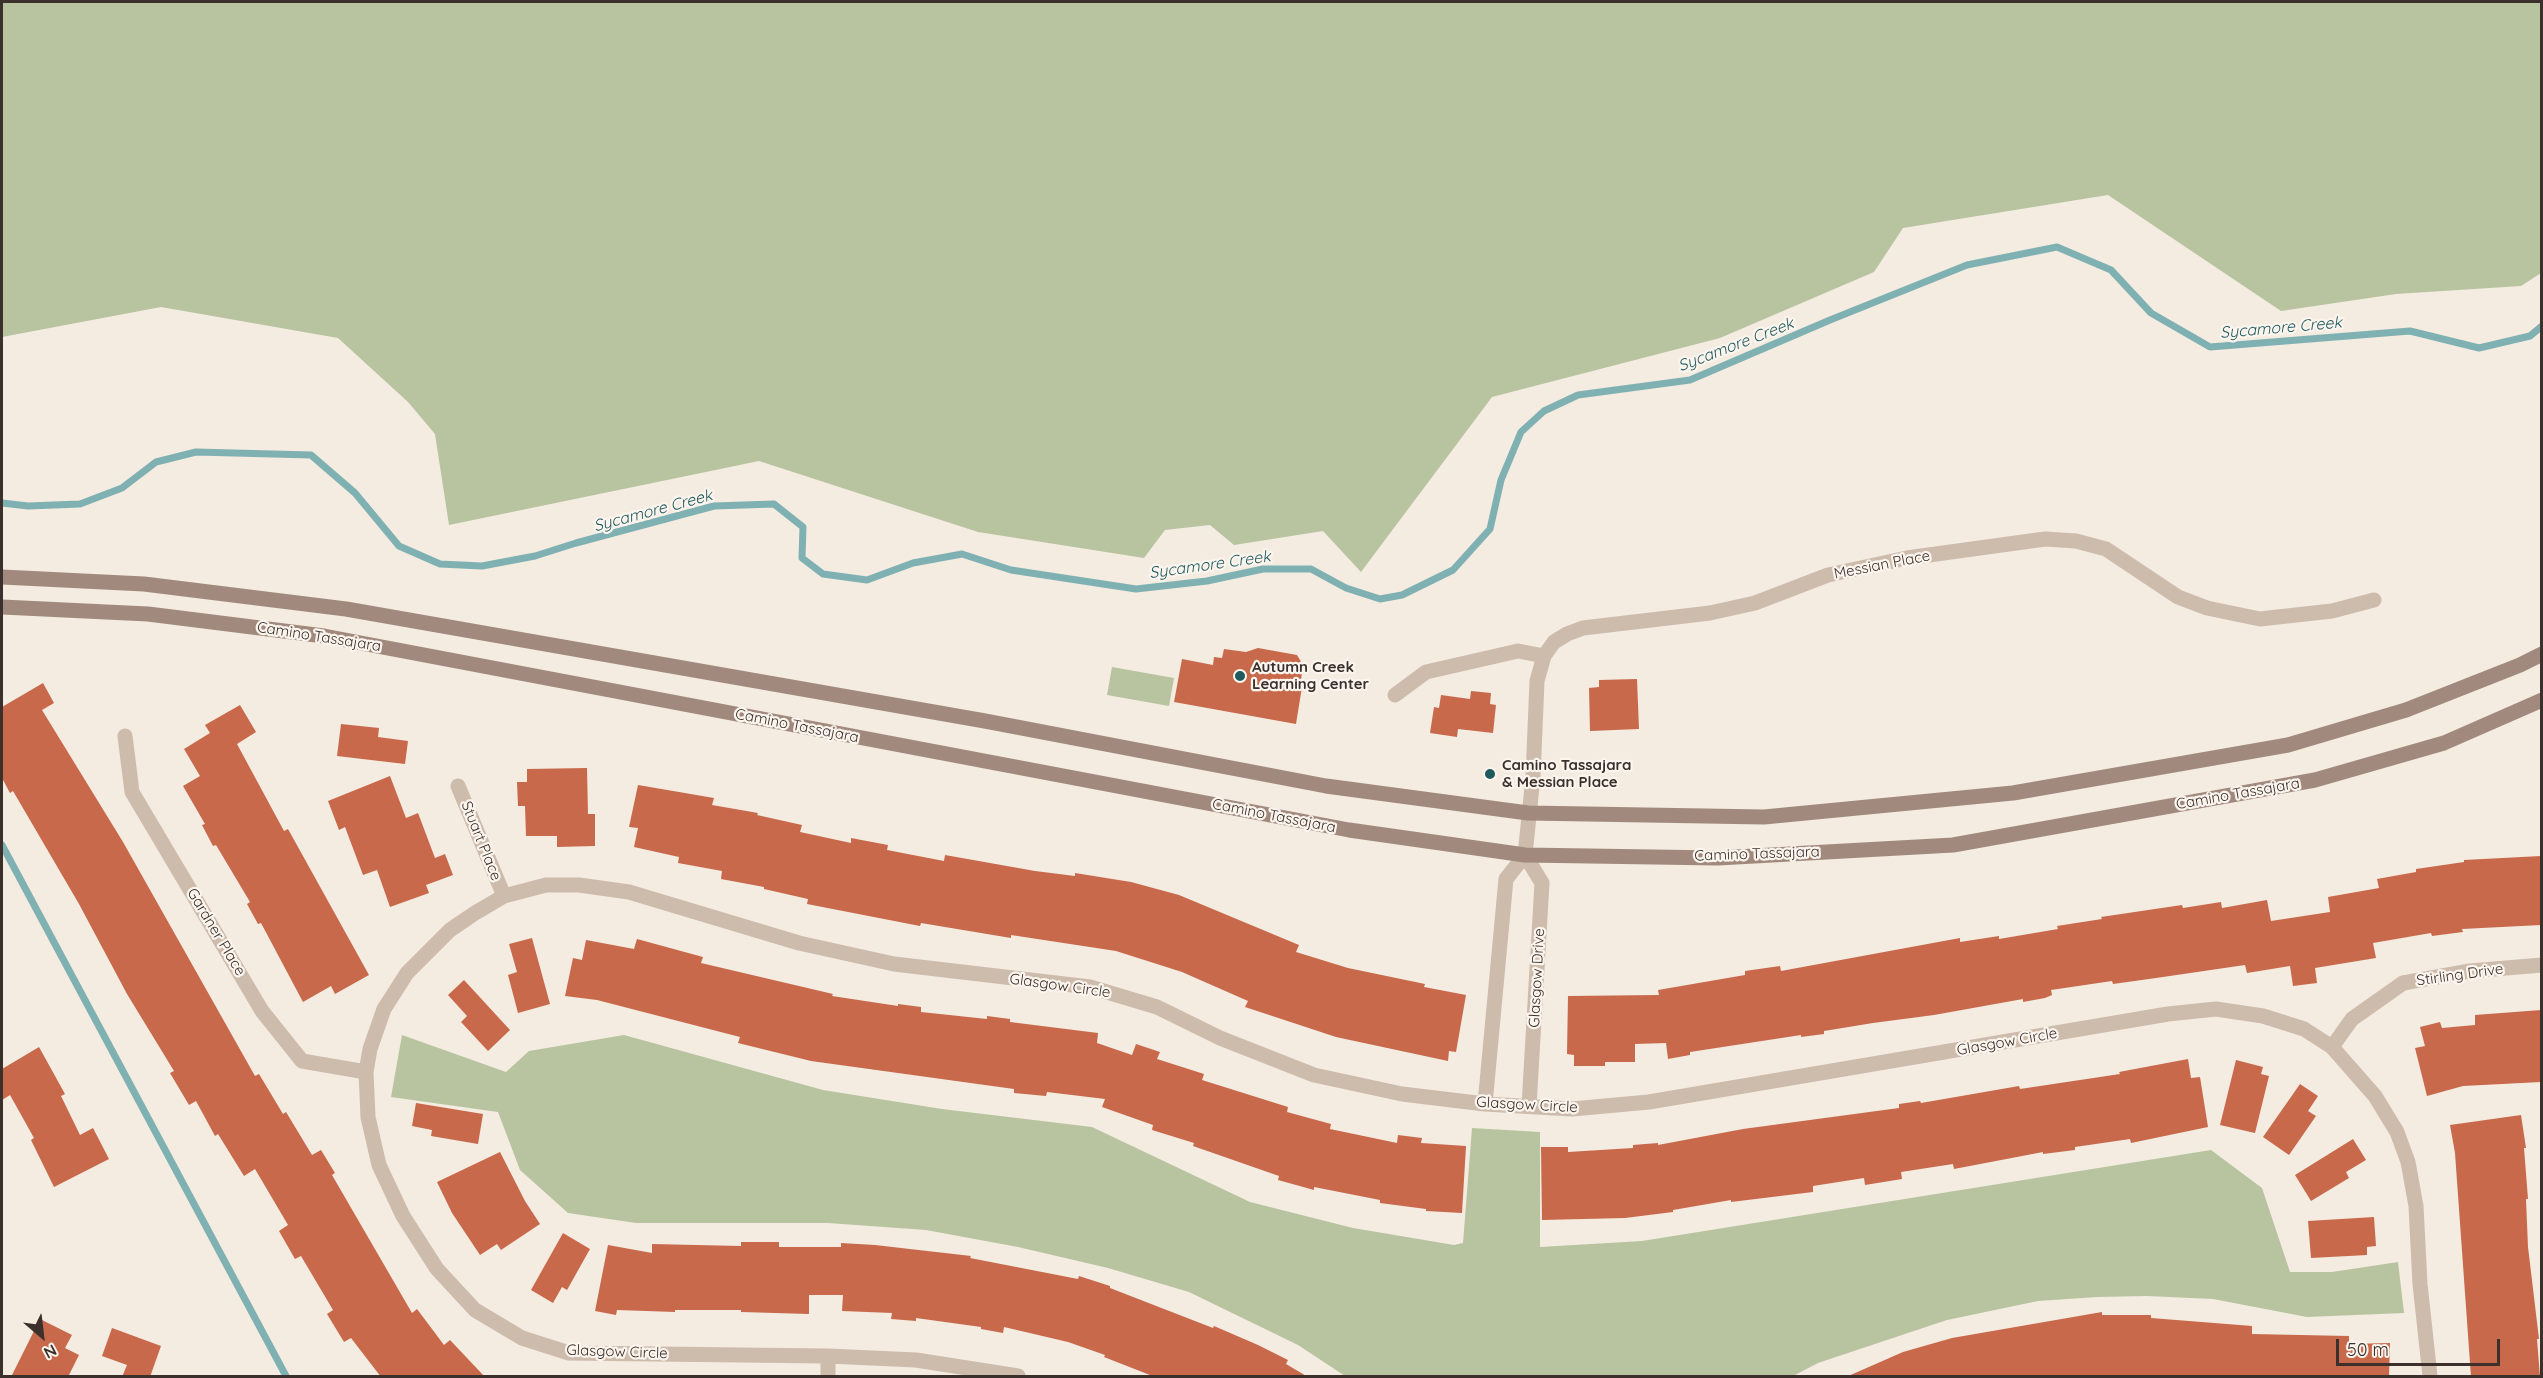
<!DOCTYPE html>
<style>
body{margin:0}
#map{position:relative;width:2543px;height:1378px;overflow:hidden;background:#f4ebe1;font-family:Quicksand,sans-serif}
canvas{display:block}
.frame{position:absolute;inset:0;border:3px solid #3b302b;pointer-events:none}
.north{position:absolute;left:12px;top:1306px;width:60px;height:60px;-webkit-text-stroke:4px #fbf5ee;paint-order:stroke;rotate:152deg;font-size:16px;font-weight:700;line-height:24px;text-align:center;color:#3b302b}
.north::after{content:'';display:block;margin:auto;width:21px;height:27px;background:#3b302b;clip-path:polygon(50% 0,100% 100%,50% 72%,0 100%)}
.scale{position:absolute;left:2336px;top:1339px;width:164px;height:27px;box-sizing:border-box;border:3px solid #3b302b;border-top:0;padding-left:8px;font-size:18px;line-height:21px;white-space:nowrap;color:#3b302b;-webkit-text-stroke:4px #fbf5ee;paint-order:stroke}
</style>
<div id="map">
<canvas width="2543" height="1378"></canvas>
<div class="frame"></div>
<div class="north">N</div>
<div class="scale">50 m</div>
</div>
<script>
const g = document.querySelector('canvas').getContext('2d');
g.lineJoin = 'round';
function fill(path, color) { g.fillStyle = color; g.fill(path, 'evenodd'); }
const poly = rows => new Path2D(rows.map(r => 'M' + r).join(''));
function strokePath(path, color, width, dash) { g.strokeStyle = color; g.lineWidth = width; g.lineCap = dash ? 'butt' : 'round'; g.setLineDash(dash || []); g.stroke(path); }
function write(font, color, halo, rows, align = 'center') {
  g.font = font + ' Quicksand,sans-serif'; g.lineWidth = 4.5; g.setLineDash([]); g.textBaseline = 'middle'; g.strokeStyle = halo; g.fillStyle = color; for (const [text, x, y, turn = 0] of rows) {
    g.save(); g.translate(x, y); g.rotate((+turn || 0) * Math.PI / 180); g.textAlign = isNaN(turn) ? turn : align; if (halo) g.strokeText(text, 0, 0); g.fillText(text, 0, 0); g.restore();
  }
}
const green = poly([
 [2,2,2541,2,2541,273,2521,286,2396,294,2281,311,2108,195,1903,228,1874,272,1720,338,1492,397,1361,572,1323,531,1234,545,1210,525,1165,530,1144,558,978,532,759,461,449,525,435,434,408,402,338,338,161,307,2,337],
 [1112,667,1174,678,1169,706,1107,695],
 [402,1035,506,1072,529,1051,624,1035,823,1090,942,1109,1092,1127,1250,1202,1353,1228,1454,1245,1463,1243,1472,1128,1540,1132,1540,1247,1642,1241,2211,1150,2262,1188,2290,1272,2332,1272,2398,1262,2404,1313,2307,1317,2213,1299,2147,1296,2097,1297,2038,1301,1947,1320,1818,1363,1793,1376,1345,1376,1298,1345,1189,1292,1108,1268,1018,1247,926,1230,828,1223,636,1223,568,1213,520,1170,498,1112,391,1097]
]);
const stream = poly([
 [2,503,28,506,80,504,122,488,156,462,196,452,311,455,355,493,399,546,440,564,482,566,535,556,576,543,714,506,774,504,803,527,802,558,823,574,867,580,913,563,962,554,1011,570,1136,589,1207,581,1263,569,1311,569,1346,588,1380,599,1402,595,1453,570,1490,529,1501,480,1521,432,1544,411,1578,395,1690,380,1830,320,1967,265,2057,247,2111,270,2151,313,2210,347,2410,331,2479,348,2530,336,2542,326],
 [2,845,286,1376]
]);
const building = poly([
 [1258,648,1297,655,1303,665,1300,687,1302,687,1296,724,1174,702,1182,659,1213,665,1214,657,1222,658,1224,649,1246,652],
 [1637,679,1639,729,1590,731,1589,688,1599,687,1599,680],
 [43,683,54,703,42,710,123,842,255,1076,259,1074,283,1114,286,1112,312,1155,321,1150,335,1173,332,1175,412,1313,417,1309,444,1345,450,1340,485,1377,381,1377,351,1338,344,1342,327,1314,333,1310,301,1256,295,1259,279,1231,288,1225,255,1169,244,1176,218,1134,215,1136,196,1101,189,1105,170,1073,174,1071,127,994,79,904,13,791,10,793,2,778,2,707],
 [1471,691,1491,693,1490,704,1496,705,1493,733,1458,729,1457,737,1430,733,1434,707,1439,708,1441,695,1470,699],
 [240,705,256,732,237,744,284,831,288,829,369,975,335,994,331,986,303,1002,261,923,258,924,247,904,250,902,216,845,213,846,202,825,205,824,183,786,200,776,184,749,210,733,205,725],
 [341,724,379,728,378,737,408,741,405,764,337,756],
 [587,768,588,814,595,814,595,846,557,847,557,836,526,836,525,806,518,806,517,782,527,782,527,769],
 [390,776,406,818,418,813,435,858,445,854,453,875,426,885,429,893,390,907,377,870,363,875,345,827,339,830,328,801],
 [638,785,714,798,712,805,758,813,757,815,802,825,800,832,851,843,851,838,888,845,887,850,944,861,945,855,1035,871,1075,876,1075,873,1131,882,1179,895,1299,945,1296,952,1348,968,1425,984,1424,987,1466,995,1456,1052,1449,1051,1448,1061,1336,1037,1245,1007,1248,1001,1182,972,1116,951,1011,935,1011,938,921,923,920,926,807,904,808,899,764,889,764,887,721,879,722,871,678,863,679,857,634,847,638,828,629,827],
 [2541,856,2541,925,2462,929,2463,932,2432,936,2431,933,2373,943,2376,958,2315,968,2317,983,2293,986,2290,966,2247,973,2245,965,2156,978,2113,984,2112,981,2051,990,2052,995,2045,998,2023,1002,2023,999,1934,1015,1873,1023,1824,1031,1824,1034,1801,1037,1801,1035,1690,1052,1690,1055,1668,1059,1666,1043,1635,1044,1635,1062,1605,1062,1605,1066,1574,1066,1574,1055,1567,1054,1568,996,1659,995,1658,990,1745,975,1745,971,1780,966,1781,971,1960,938,1960,942,1999,936,1999,939,2058,929,2057,926,2102,919,2101,917,2182,905,2183,908,2221,902,2222,908,2267,900,2271,921,2330,912,2328,897,2379,888,2377,879,2416,872,2416,869,2464,862,2464,860],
 [532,938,550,1004,518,1013,508,975,517,972,509,944],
 [637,939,703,957,701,963,833,994,832,996,898,1006,898,1004,921,1007,921,1012,987,1019,987,1016,1010,1019,1010,1022,1098,1033,1097,1043,1132,1055,1136,1044,1160,1052,1157,1059,1204,1074,1202,1080,1288,1107,1287,1112,1331,1124,1330,1129,1397,1143,1398,1135,1422,1138,1421,1143,1466,1146,1462,1213,1426,1211,1426,1209,1380,1203,1380,1200,1314,1187,1314,1190,1278,1180,1279,1176,1193,1146,1194,1143,1152,1130,1153,1125,1102,1107,1105,1099,1047,1092,1046,1096,1014,1093,1014,1089,811,1061,738,1043,740,1037,597,1000,565,996,573,958,582,960,586,940,634,949],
 [464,980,510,1030,488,1051,461,1022,467,1016,448,995],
 [2541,1010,2541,1082,2463,1086,2427,1096,2415,1048,2425,1046,2420,1027,2440,1022,2442,1028,2475,1025,2475,1015],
 [39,1047,65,1094,61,1096,80,1135,93,1128,109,1159,54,1187,31,1140,34,1138,10,1095,2,1100,2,1069],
 [2188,1059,2191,1078,2200,1077,2208,1127,2131,1143,2130,1139,2075,1147,2075,1150,2043,1154,2043,1152,1954,1169,1953,1164,1901,1172,1902,1179,1865,1185,1864,1178,1813,1186,1813,1192,1731,1202,1731,1200,1673,1210,1673,1212,1625,1218,1542,1220,1541,1147,1568,1147,1568,1152,1633,1148,1633,1145,1658,1143,1658,1145,1743,1129,1899,1108,1899,1104,1920,1101,1921,1103,2019,1086,2020,1089,2120,1074,2119,1072],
 [2236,1060,2263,1067,2261,1074,2269,1076,2255,1133,2220,1125],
 [2300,1084,2318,1096,2308,1111,2316,1116,2289,1155,2263,1137],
 [416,1103,483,1114,478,1144,431,1136,432,1130,412,1126],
 [2521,1115,2526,1148,2524,1148,2528,1199,2526,1199,2528,1247,2539,1339,2537,1339,2540,1377,2471,1377,2455,1153,2450,1125],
 [2353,1139,2366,1160,2346,1172,2349,1178,2311,1201,2295,1175],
 [500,1152,525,1201,540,1224,501,1250,497,1244,480,1255,452,1213,437,1182],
 [2374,1217,2376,1246,2367,1247,2367,1255,2311,1258,2308,1221],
 [563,1233,590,1249,567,1290,562,1287,553,1303,531,1290],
 [741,1242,779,1242,779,1247,841,1247,841,1243,875,1245,971,1256,970,1258,1078,1279,1079,1276,1110,1286,1110,1288,1213,1328,1214,1326,1258,1345,1288,1360,1286,1364,1308,1377,1155,1377,1104,1357,1105,1355,1068,1342,1004,1327,1003,1333,981,1329,981,1327,916,1318,916,1321,891,1319,892,1313,842,1311,843,1295,809,1295,809,1314,741,1312,741,1310,675,1310,675,1312,617,1310,616,1315,595,1311,608,1245,652,1253,652,1244,741,1246],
 [2102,1312,2102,1315,2151,1315,2151,1318,2252,1326,2252,1334,2349,1336,2349,1344,2390,1343,2389,1377,1846,1377,1903,1352,1952,1338],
 [40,1319,72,1335,65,1348,79,1355,68,1377,11,1377],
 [112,1328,161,1346,150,1377,122,1377,127,1365,102,1356]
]);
const street = poly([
 [1395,695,1426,672,1518,651,1544,656],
 [125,736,132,792,262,1011,302,1061,366,1072],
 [458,786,504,896],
 [1525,855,1542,883,1529,1106],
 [2332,1047,2352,1019,2403,983,2470,971,2542,965],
 [1485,1104,1506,879,1525,855,1533,777,1537,681,1544,656,1554,642,1567,634,1583,628,1710,613,1755,603,1828,575,1907,558,2045,539,2076,541,2106,549,2178,597,2207,608,2260,619,2332,611,2374,600],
 [828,1356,828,1376],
 [1018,1376,916,1360,828,1356,569,1353,522,1338,475,1310,437,1269,403,1216,379,1165,368,1117,366,1072,370,1049,384,1009,407,973,450,930,475,913,504,896,546,885,579,885,629,892,799,943,894,964,1090,987,1157,1007,1220,1038,1314,1075,1402,1094,1485,1104,1572,1109,1649,1102,2168,1014,2216,1009,2263,1016,2304,1029,2332,1047,2375,1096,2397,1132,2408,1162,2416,1206,2420,1284,2430,1376]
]);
const secondary = poly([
 [2,577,144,584,346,609,985,721,1326,786,1528,813,1764,817,2013,793,2288,745,2406,710,2520,665,2542,654],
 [2,607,148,614,324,636,1349,830,1525,855,1718,858,1953,845,2315,780,2444,743,2542,700]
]);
const markers = [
 [1240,676,6,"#1f5a5e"],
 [1490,774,6,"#1f5a5e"]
];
const streetNames = [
 ["Messian Place",1882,565,-11],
 ["Camino Tassajara",319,637,9],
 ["Camino Tassajara",797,726,11],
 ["Camino Tassajara",2238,794,-10],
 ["Camino Tassajara",1274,816,11],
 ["Stuart Place",481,841,68],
 ["Camino Tassajara",1757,854,-2],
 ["Gardner Place",216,932,59],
 ["Stirling Drive",2460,975,-8],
 ["Glasgow Drive",1537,978,-87],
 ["Glasgow Circle",1060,986,8],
 ["Glasgow Circle",2007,1042,-10],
 ["Glasgow Circle",1527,1105,3],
 ["Glasgow Circle",617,1352,2]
];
const poiNames = [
 ["Autumn Creek",1252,667],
 ["Learning Center",1252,684],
 ["Camino Tassajara",1502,765],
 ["& Messian Place",1502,782]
];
const waterNames = [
 ["Sycamore Creek",2281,328,-5],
 ["Sycamore Creek",1736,345,-21],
 ["Sycamore Creek",653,511,-15],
 ["Sycamore Creek",1210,565,-8]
];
fill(green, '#b8c4a0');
strokePath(stream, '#7fb0b2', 7);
fill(building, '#c8694b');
strokePath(street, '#cdbbac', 15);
strokePath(secondary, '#a18a7d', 15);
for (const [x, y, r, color] of markers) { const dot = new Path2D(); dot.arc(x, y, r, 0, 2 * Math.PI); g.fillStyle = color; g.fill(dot); strokePath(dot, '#fbf5ee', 2); }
write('15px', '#3b302b', '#fbf5ee', streetNames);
write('bold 15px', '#3b302b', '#fbf5ee', poiNames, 'left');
write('italic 16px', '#1f5a5e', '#fbf5ee', waterNames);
</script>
